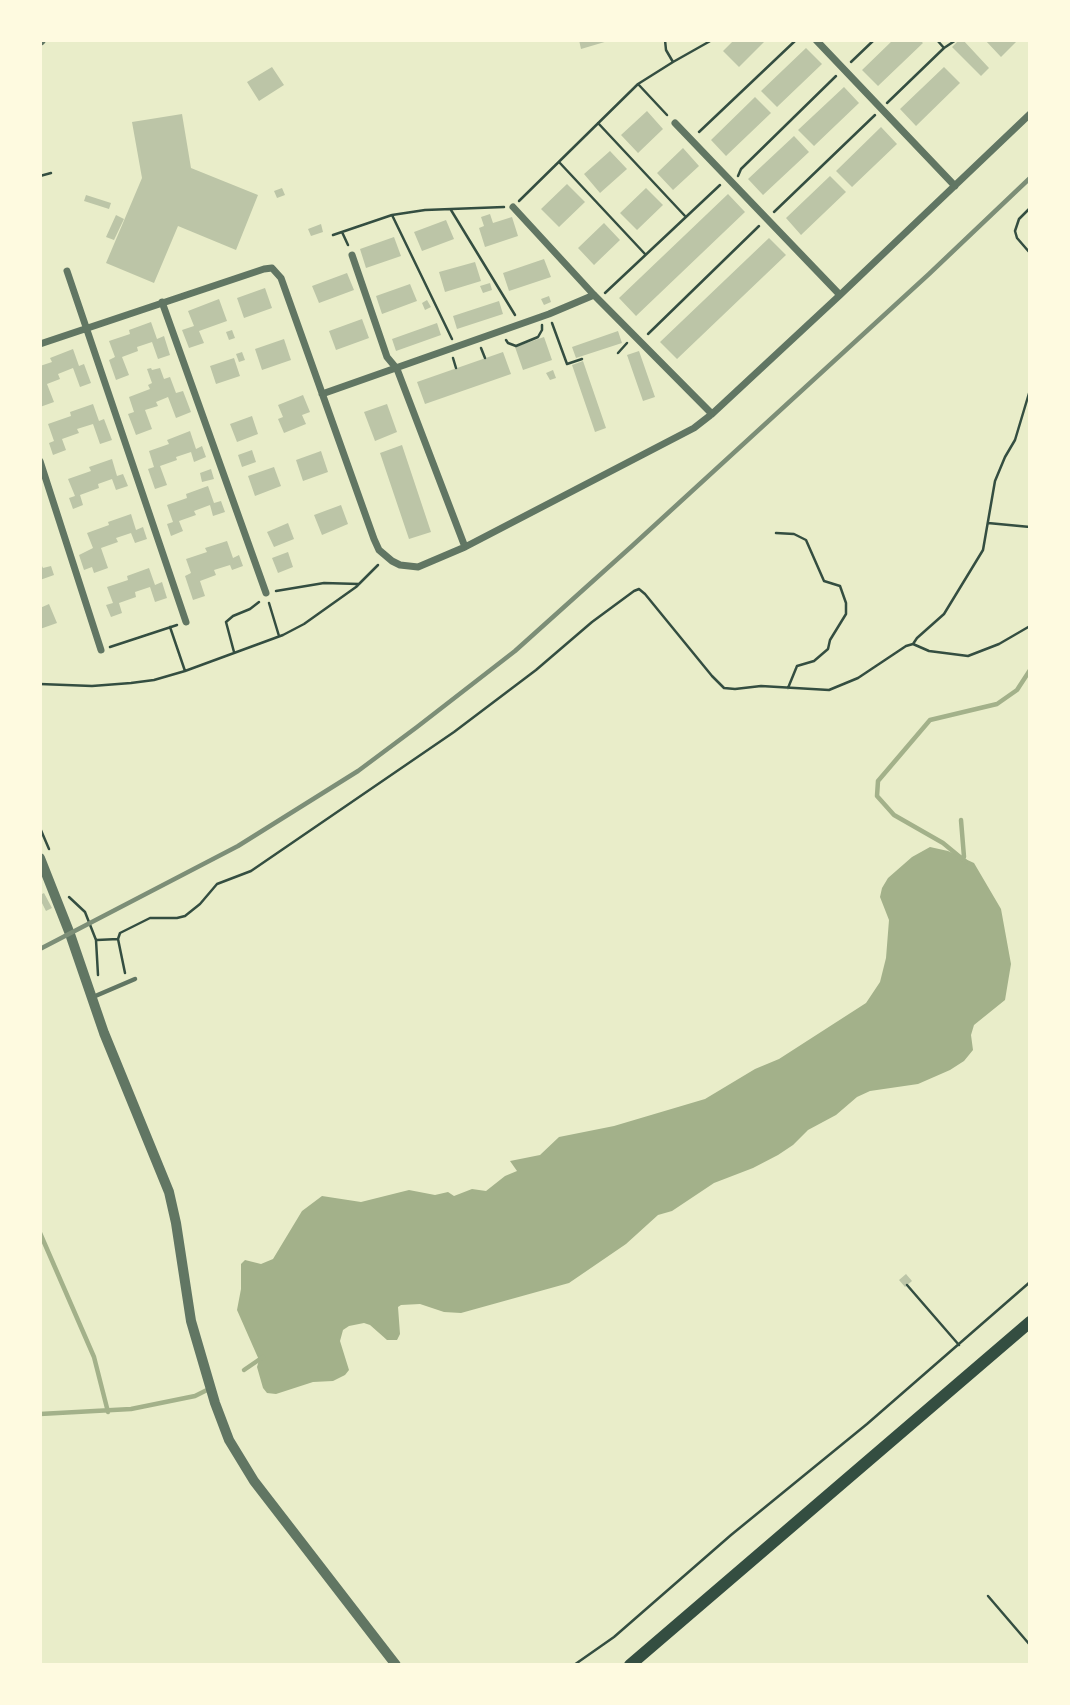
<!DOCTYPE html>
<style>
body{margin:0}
#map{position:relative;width:1070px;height:1705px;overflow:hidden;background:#e9edc9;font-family:"Crimson Pro",serif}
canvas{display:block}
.frame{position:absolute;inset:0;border:42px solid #fefae0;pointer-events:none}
</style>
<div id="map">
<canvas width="1070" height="1705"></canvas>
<div class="frame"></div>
</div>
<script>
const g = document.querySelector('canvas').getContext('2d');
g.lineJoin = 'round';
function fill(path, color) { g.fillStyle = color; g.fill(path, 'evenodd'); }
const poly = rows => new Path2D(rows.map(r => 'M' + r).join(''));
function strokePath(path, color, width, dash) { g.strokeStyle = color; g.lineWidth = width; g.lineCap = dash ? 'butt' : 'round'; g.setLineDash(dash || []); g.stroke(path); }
const water = poly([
 [930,847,948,851,974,863,1001,909,1011,964,1005,1000,974,1025,971,1035,973,1050,964,1061,950,1070,918,1084,870,1091,857,1097,836,1115,808,1130,793,1145,778,1155,753,1168,714,1183,672,1211,658,1215,626,1244,569,1283,461,1313,444,1312,420,1304,401,1305,398,1307,400,1334,397,1340,387,1340,370,1325,364,1323,349,1326,343,1330,340,1341,349,1370,345,1375,333,1381,313,1382,276,1394,267,1393,263,1388,257,1367,259,1360,237,1310,241,1289,241,1264,245,1260,261,1264,273,1259,302,1211,322,1196,361,1202,409,1190,435,1195,448,1192,454,1196,472,1189,486,1191,505,1176,517,1171,510,1161,540,1155,559,1137,614,1126,705,1099,755,1069,779,1059,866,1003,880,982,886,958,889,920,880,897,882,888,888,878,912,857]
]);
const stream = poly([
 [961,820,964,857],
 [966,862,943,843,894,815,877,796,878,781,930,720,997,704,1017,690,1030,670],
 [40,1233,94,1357,108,1412],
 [244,1370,263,1357],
 [40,1414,131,1409,195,1396,209,1389]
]);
const building = poly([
 [579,40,608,40,608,41,581,49],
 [734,40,766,40,739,67,723,51],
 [893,40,920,40,923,43,878,86,862,70],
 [959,40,963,40,989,68,981,76,952,47],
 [985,40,1018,40,1001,57],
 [806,48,822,64,777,107,761,91],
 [272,67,284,85,259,101,247,82],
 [944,67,960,83,916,126,900,109],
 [844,87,859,103,814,146,798,130],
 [755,97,771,113,726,156,711,140],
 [647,111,663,129,638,153,621,135],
 [182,114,191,168,258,195,236,250,178,226,154,283,106,263,142,178,132,122],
 [881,127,897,144,852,187,836,171],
 [794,136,809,152,763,195,748,179],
 [683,148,699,166,673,190,657,173],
 [610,151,627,169,600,193,584,174],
 [830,176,846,192,801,235,786,218],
 [567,184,585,202,559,227,541,209],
 [282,188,285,195,277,198,274,191],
 [646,188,663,205,637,230,620,213],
 [728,194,745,212,636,316,619,298],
 [86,195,111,203,109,209,84,201],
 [490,214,493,223,512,217,518,236,485,247,479,228,484,226,481,217],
 [116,215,124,219,114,240,106,237],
 [446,220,454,239,422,251,414,232],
 [604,223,620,240,594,265,578,248],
 [321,224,323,232,311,236,308,229],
 [394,237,401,256,366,268,360,249],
 [769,238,786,255,677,359,660,342],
 [544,259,551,277,509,291,503,273],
 [475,262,481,281,445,292,439,272],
 [347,273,354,290,319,303,312,286],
 [490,283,492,290,483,293,480,286],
 [410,284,417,301,382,314,376,296],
 [265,288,272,308,244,318,237,298],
 [549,296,551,302,544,305,541,299],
 [219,299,227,321,199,331,204,343,189,348,182,330,194,326,188,311],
 [427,300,431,307,425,310,422,303],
 [499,301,503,314,457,329,453,316],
 [362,319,369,338,336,350,329,331],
 [151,322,157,339,164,336,170,355,158,359,152,342,137,347,138,351,122,357,129,375,116,380,109,360,115,357,109,341,130,334,129,330],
 [437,323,441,335,396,351,392,339],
 [232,330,235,338,229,340,226,332],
 [618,331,622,343,576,358,572,347],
 [544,337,552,360,523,370,515,347],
 [284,339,291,360,262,370,255,349],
 [73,349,79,366,84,364,91,383,80,387,73,368,58,374,60,379,47,384,54,402,40,407,40,366,52,362,50,358],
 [639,351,655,397,643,401,627,355],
 [242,352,245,360,239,362,236,354],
 [503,352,511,374,425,404,417,382],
 [234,358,240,376,216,384,210,366],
 [583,361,606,428,595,432,572,365],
 [151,368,152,370,160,368,164,379,170,377,176,393,183,391,191,412,176,418,168,397,156,402,158,406,145,410,152,429,136,435,128,414,134,412,129,397,150,389,148,385,152,383,147,369],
 [553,370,556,378,550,380,546,373],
 [303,395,310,412,302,415,306,424,284,433,278,419,283,417,278,405],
 [93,404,99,421,104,419,112,440,100,444,93,424,77,429,79,433,62,439,66,450,53,455,49,443,54,441,48,424,71,416,70,412],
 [387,404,397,432,375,441,364,412],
 [252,416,258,434,237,442,230,424],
 [190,431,196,449,202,446,206,457,194,462,191,452,176,457,177,460,160,466,167,485,155,489,148,469,154,467,149,451,169,444,167,440],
 [402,445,431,532,409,539,380,453],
 [252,450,256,462,242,467,238,455],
 [321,451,328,472,303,481,296,460],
 [112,459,117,476,123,474,128,486,116,490,112,479,98,484,99,488,80,495,83,505,73,509,69,498,75,496,68,479,91,471,89,467],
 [274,467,281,486,255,496,248,476],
 [211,469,214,479,202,482,200,473],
 [208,486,214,503,221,501,225,512,213,516,210,505,194,511,196,515,179,521,183,531,171,536,167,524,173,522,167,505,187,498,186,494],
 [341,505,348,524,322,535,314,515],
 [131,514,136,530,143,527,147,539,135,543,131,533,116,538,118,542,101,548,108,568,94,573,92,567,84,570,79,555,93,548,87,533,109,525,108,522],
 [288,523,294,539,274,547,267,532],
 [227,541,233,558,239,555,243,566,232,570,230,565,214,570,216,575,200,581,205,596,193,600,185,576,191,573,186,559,207,552,205,548],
 [288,552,293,567,278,573,272,558],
 [40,562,43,568,51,566,54,575,40,580],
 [149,568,155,585,162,582,167,598,155,602,150,587,135,592,136,597,119,603,122,613,111,617,106,605,113,603,107,587,128,580,127,576],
 [49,604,57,623,40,629,40,608],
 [44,893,52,908,46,911,40,899,40,895],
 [906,1274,912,1281,905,1287,899,1280]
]);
const path = poly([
 [937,40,944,48],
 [673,62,712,40],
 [851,62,874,40],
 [638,84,667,115],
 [887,103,944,48,956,40],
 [598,123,685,216],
 [699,132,796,40],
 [559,162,645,254],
 [40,176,51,173],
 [738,176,741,169,836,76],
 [519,201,638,84,673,62,666,50,665,40],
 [1030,208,1019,219,1015,231,1017,238,1030,253],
 [451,210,515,315],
 [774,212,875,115],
 [392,215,452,339],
 [342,232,348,245],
 [333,235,392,215,425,210,504,207],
 [605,293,720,185],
 [552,323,567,364,582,359],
 [648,334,759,226],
 [506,340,508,343,516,346,538,337,542,330,542,325],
 [481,348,485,358],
 [618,353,627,343],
 [453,358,456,368],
 [988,523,1030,527],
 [776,533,794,534,806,540,824,581,840,586,846,603,846,614,830,640,828,649,814,661,797,666,788,688],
 [276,591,324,583,359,584],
 [269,603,279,636],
 [170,627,185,671],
 [913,644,917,638,944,614,983,550,995,481,1005,457,1015,440,1030,390],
 [110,647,177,625],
 [234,652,226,622,233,616,250,609,259,602],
 [40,684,92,686,131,683,154,680,185,671,283,635,304,624,356,587,378,565],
 [40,828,49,849],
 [69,897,85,912,96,940,98,975],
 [97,940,118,939],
 [125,973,118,939,120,933,150,918,177,918,185,916,200,904,217,884,251,871,454,732,536,670,592,622,634,591,639,589,645,594,712,676,724,688,735,689,761,686,829,690,858,678,906,646,913,644,929,651,968,656,999,644,1030,626],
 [907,1285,959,1345],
 [988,1596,1030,1645],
 [574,1665,614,1637,731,1535,867,1424,1030,1282]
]);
const service = poly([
 [93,997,135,979]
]);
const minor = poly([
 [816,40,955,186],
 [675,123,840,295],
 [513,207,594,295,712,414],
 [352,255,387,357,397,369,465,547],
 [67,271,186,622],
 [162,302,266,593],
 [40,344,264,269,272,268,281,278,374,539,379,550,392,561,400,565,418,567,465,547,694,428,712,414,840,295,1030,114],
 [322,394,549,314,594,295],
 [40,461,101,650]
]);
const tertiary = poly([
 [40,41,41,40],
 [40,858,70,934,104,1033,169,1192,176,1223,191,1321,215,1403,229,1440,254,1481,396,1665]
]);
const secondary = poly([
 [630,1665,1030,1322]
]);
const rail = poly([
 [40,949,238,846,358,771,417,727,515,651,632,546,929,274,1030,178]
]);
fill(water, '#a3b18a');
strokePath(stream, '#a3b18a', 4.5);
fill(building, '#bcc5a7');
strokePath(path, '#344e41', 2.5);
strokePath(service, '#617663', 4.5);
strokePath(minor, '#617663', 7);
strokePath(tertiary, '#617663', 10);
strokePath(secondary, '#344e41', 12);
strokePath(rail, '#7c8e77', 4.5);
</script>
